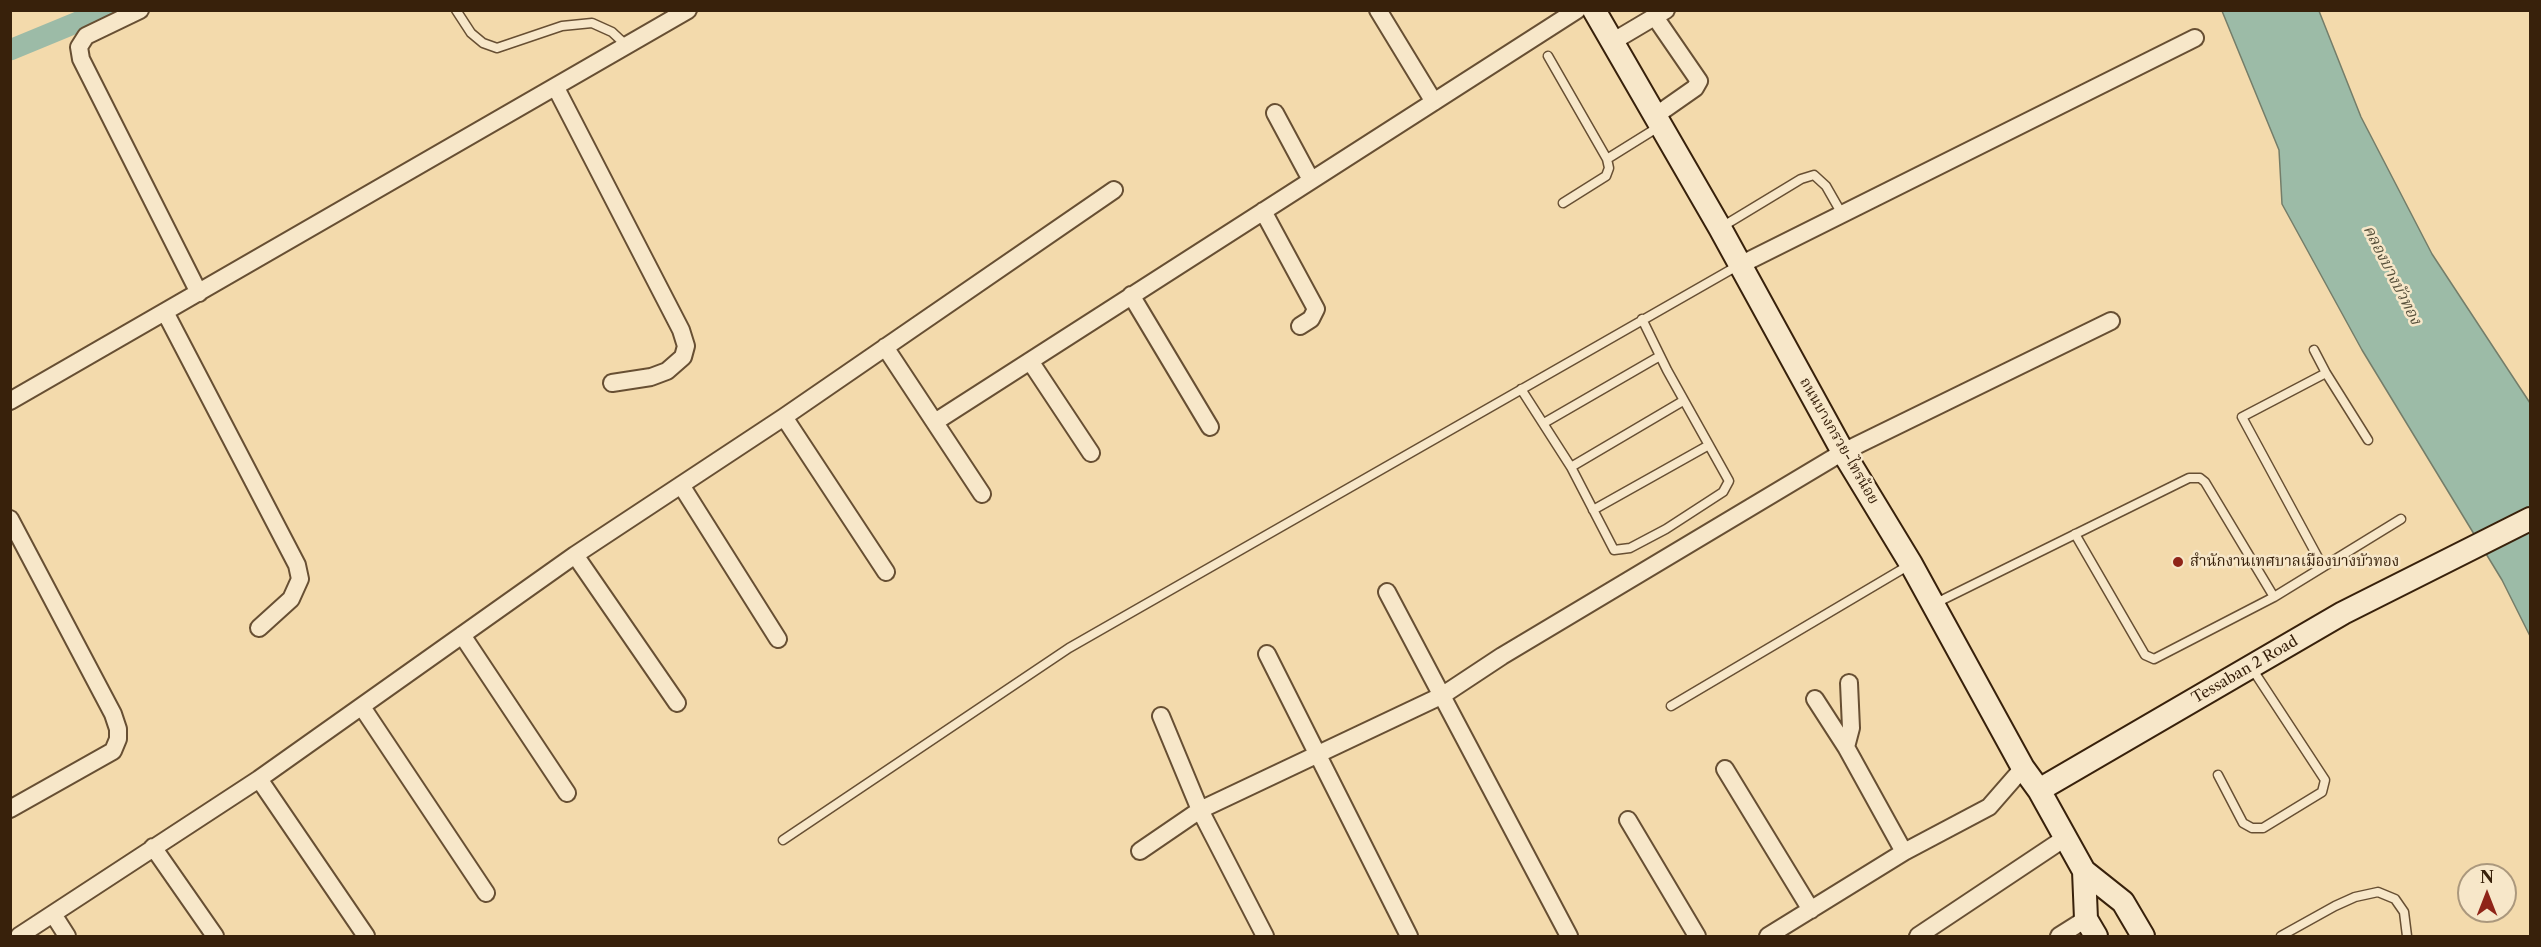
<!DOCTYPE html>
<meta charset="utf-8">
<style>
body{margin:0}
#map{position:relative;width:2541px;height:947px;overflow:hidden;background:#f3daac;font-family:"Libre Caslon Text",serif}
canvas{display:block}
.frame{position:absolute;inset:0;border:12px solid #38210b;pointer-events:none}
.north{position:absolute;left:2457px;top:863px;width:60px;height:60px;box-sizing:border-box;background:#f7e7c9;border:2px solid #ab987d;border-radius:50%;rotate:0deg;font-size:16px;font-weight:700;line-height:24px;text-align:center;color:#38210b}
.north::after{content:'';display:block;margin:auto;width:21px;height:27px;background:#8f2418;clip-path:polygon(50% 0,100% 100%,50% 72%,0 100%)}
</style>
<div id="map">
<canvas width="2541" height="947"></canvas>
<div class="frame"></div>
<div class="north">N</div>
</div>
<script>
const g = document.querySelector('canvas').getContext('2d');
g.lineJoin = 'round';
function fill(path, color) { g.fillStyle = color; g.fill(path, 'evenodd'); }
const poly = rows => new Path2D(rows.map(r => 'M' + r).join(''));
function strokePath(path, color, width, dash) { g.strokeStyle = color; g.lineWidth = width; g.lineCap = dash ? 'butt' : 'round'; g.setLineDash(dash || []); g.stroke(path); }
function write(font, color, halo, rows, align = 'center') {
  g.font = font + ' "Libre Caslon Text","Noto Serif Thai",serif'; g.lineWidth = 5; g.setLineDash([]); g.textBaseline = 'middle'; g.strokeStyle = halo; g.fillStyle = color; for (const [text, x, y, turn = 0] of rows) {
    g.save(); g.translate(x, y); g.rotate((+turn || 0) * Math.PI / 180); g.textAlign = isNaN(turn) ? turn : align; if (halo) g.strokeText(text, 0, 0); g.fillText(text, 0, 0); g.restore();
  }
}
const water = poly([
 [2222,11,2319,11,2361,117,2432,254,2530,403,2530,636,2502,580,2362,350,2282,204,2279,150,2222,11]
]);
const canal = poly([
 [10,50,107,10]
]);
const lane = poly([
 [456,10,471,33,483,43,497,48,562,26,592,23,612,32,627,46],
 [1548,56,1607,159],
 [1563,203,1606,176,1609,168,1607,159,1660,126],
 [1720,228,1801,179,1814,175,1826,186,1842,214],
 [2314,350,2326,373,2368,440],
 [1521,389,1571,467,1614,550,1630,548,1666,529,1723,492,1729,481,1667,370,1642,319],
 [1544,423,1660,356],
 [1571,467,1683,401],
 [1593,510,1709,445],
 [2075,534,2145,655,2154,659,2274,597,2401,519],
 [2322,565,2242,417,2326,373],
 [1934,604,2189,478,2200,478,2205,482,2274,597],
 [1671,706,1911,564],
 [2218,775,2243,823,2252,828,2263,828,2322,792,2325,780,2251,667],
 [783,840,1069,648,1739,265],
 [2281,936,2335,906,2355,897,2378,892,2395,899,2404,912,2407,936]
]);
const street = poly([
 [140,10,86,36,79,47,81,59,199,293],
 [1378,10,1434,102],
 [1612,42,1666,10],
 [556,88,681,330,686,346,683,357,667,371,651,377,612,383],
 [1275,113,1311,180],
 [1655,116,1695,88,1699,81,1655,17],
 [1263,211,1316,309,1311,319,1300,326],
 [1740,265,2195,38],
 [1131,295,1210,427],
 [165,312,297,565,300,579,291,599,259,628],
 [885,347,982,494],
 [1030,361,1091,453],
 [10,401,688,10],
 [784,417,886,572],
 [935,422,1577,10],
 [681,485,778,639],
 [10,519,113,714,118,729,118,739,113,751,10,809],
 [575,555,677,703],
 [1387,592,1569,936],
 [462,635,567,793],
 [1267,654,1409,936],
 [1849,683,1851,728,1846,747,1904,852],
 [1815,699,1846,747],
 [362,707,486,893],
 [1161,716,1200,810,1265,936],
 [1725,769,1811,910],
 [259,779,366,936],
 [1628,820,1697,936],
 [153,847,215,936],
 [1140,851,1200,810,1443,695,1502,656,1843,452,2111,321],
 [53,914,67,936],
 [19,936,259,779,575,555,784,417,1114,190],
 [1768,936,1904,852,1989,807,2023,768],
 [1918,936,2065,838],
 [2059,936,2086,919]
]);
const secondary = poly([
 [1594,10,1720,228,1843,452,1911,564,2023,768,2039,790,2084,871,2123,902,2143,936],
 [2039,790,2343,613,2530,519],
 [2084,871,2086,919,2096,936]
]);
const markers = [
 [2178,562,6,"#8f2418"]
];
const streetNames = [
 ["ถนนบางกรวย-ไทรน้อย",1839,441,60],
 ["Tessaban 2 Road",2245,670,-30]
];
const poiNames = [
 ["สำนักงานเทศบาลเมืองบางบัวทอง",2190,562]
];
const waterNames = [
 ["คลองบางบัวทอง",2392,275,63]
];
fill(water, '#9cbba7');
strokePath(water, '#747d69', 1.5);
strokePath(canal, '#9cbba7', 21);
strokePath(lane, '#674f33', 11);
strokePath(street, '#674f33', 20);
strokePath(secondary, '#38210b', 26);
strokePath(lane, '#f7e7c9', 8);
strokePath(street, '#f7e7c9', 16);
strokePath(secondary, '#f7e7c9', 22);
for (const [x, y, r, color] of markers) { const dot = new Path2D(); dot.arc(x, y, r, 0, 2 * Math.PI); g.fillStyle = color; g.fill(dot); strokePath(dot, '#f7e7c9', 2); }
write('15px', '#38210b', '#f7e7c9', streetNames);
write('15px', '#38210b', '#f7e7c9', poiNames, 'left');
write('italic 16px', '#564f3a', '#f7e7c9', waterNames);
</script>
